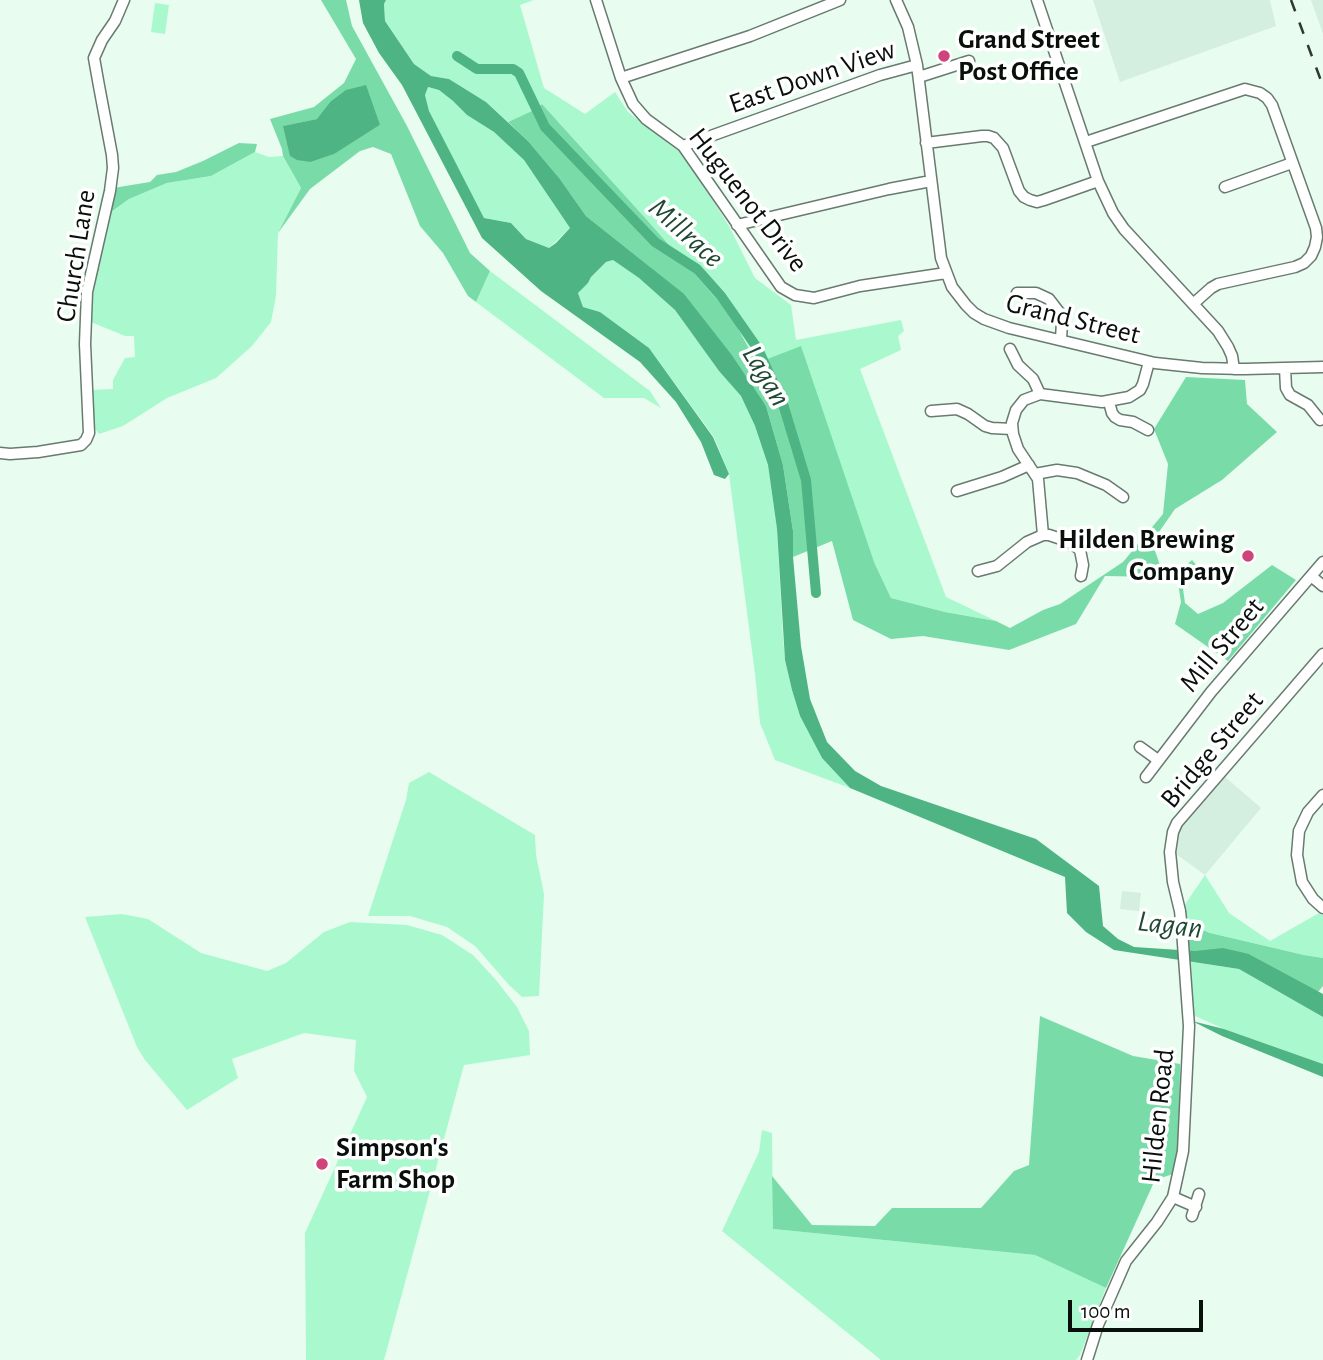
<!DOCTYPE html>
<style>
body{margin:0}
#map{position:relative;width:1323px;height:1360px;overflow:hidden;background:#e8fcf0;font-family:"Alegreya Sans",sans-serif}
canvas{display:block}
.scale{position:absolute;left:1068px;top:1300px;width:135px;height:32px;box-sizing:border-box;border:4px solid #09100c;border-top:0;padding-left:9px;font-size:21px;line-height:24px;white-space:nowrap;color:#09100c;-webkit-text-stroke:5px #fff;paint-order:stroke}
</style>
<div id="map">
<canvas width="1323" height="1360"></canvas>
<div class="scale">100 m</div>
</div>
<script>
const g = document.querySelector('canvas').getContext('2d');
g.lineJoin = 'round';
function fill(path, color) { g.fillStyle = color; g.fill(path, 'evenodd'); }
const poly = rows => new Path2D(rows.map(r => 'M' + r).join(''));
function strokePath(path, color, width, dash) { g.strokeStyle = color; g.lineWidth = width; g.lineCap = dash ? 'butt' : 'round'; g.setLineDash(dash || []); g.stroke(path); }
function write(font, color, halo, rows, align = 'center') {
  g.font = font + ' "Alegreya Sans",sans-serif'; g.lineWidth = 7; g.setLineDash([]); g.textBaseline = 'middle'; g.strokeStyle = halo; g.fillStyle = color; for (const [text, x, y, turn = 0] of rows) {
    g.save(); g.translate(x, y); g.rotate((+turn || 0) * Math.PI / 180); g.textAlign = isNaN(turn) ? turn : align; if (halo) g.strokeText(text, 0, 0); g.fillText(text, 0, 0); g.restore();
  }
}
const built = poly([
 [1093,0,1270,0,1276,26,1120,82],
 [1311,0,1323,0,1323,34],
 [1224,776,1261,808,1205,875,1176,854,1180,831,1183,823],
 [1122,891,1141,893,1139,911,1120,909]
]);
const green = poly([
 [386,0,534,0,520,5,544,88,585,114,615,92,628,112,680,152,698,177,729,226,755,278,791,305,796,340,901,320,904,331,898,336,901,350,860,369,946,597,996,621,945,612,891,598,874,562,730,314,647,220,542,104,534,110,508,122,486,102,449,79,431,76,414,64,385,21,384,4],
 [155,3,169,5,165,34,151,32],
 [427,87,439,90,453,101,467,115,494,132,524,160,570,228,549,248,526,239,511,223,484,218,448,151,429,111,425,95],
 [255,152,269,157,283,156,301,188,278,233,276,296,271,322,252,346,216,378,167,398,123,426,99,434,92,425,90,390,113,389,113,380,125,358,135,357,134,336,125,336,91,322,90,311,106,219,111,212,129,199,167,183,211,176],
 [613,260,639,278,675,310,719,371,741,396,755,426,768,465,777,529,783,638,785,660,792,690,800,716,822,758,850,788,775,760,760,723,755,674,729,474,714,437,649,348,600,312,583,307,578,293,588,283,591,277,606,262],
 [490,271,650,391,661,408,644,398,604,398,476,302],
 [429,772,535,835,536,855,544,894,539,996,522,997,509,985,475,946,447,927,410,916,368,916,406,800,409,783],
 [1205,875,1229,913,1270,941,1319,913,1323,915,1323,958,1304,955,1210,933,1186,923,1184,906],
 [122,914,148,919,201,953,267,971,286,963,324,932,350,922,407,925,442,935,473,955,496,980,517,1007,529,1031,530,1055,464,1065,384,1360,306,1360,305,1233,367,1097,354,1071,356,1040,304,1033,232,1059,238,1078,187,1110,145,1060,137,1047,85,917],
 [1191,962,1239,969,1323,1017,1323,1064,1224,1029,1193,1015],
 [762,1130,772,1133,773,1229,1035,1255,1106,1288,1080,1355,1076,1360,881,1360,722,1231,759,1152]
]);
const forest = poly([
 [321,0,346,0,352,26,407,126,470,253,490,271,476,302,468,296,443,253,420,226,391,154,373,147,360,151,310,189,278,233,301,188,283,156,282,149,270,119,314,107,344,83,356,59],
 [330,102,380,125,333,154,311,162,284,126,318,119],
 [542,104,647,220,730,314,757,363,801,346,874,562,891,598,945,612,996,621,1010,628,1043,610,1060,604,1123,562,1163,514,1168,464,1154,429,1186,377,1245,380,1247,404,1277,432,1222,480,1175,509,1152,542,1163,574,1172,578,1192,560,1200,569,1183,589,1185,603,1198,614,1223,603,1272,565,1296,580,1228,661,1175,624,1181,602,1178,583,1159,577,1105,576,1076,624,1009,650,923,636,891,639,853,620,832,541,793,557,793,531,783,465,766,406,651,268,586,216,560,179,528,141,508,122,534,110],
 [239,143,257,144,255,152,211,176,167,183,129,199,111,212,106,219,113,188,150,182,157,175,176,172,203,161],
 [1186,923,1210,933,1304,955,1323,958,1323,986,1318,992,1249,954,1188,951],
 [1040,1016,1133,1056,1180,1064,1179,1146,1173,1174,1155,1180,1106,1288,1035,1255,773,1229,772,1176,812,1225,875,1226,892,1208,981,1208,1014,1171,1029,1165]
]);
const water = poly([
 [359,0,386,0,384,4,385,21,414,64,431,76,449,79,486,102,528,141,560,179,586,216,684,294,731,354,766,406,783,465,793,531,793,557,801,646,810,699,827,742,855,771,881,786,1036,839,1099,886,1103,926,1118,939,1134,947,1195,951,1223,948,1249,954,1323,994,1323,1017,1239,969,1114,950,1086,932,1067,913,1065,877,850,788,822,758,800,716,792,690,785,660,777,529,768,465,755,426,741,396,719,371,675,310,639,278,613,260,606,262,591,277,588,283,578,293,583,307,600,312,649,348,713,437,729,474,725,479,714,475,701,442,676,402,640,362,541,291,482,238,402,85,379,53,363,23],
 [428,87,439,90,453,101,467,115,494,132,524,160,570,228,556,243,549,248,526,239,511,223,484,218,429,111,425,95],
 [366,85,380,125,334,154,311,162,297,160,290,156,283,126,317,119,330,102,346,90],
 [1192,1021,1224,1029,1323,1064,1323,1077,1222,1036]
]);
const canal = poly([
 [457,56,477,69,513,69,519,73,545,127,655,242,697,269,721,296,758,349,783,404,806,480,816,593]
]);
const minor = poly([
 [596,0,621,78,633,104,646,119,683,146,781,287,795,295,814,298,860,286,946,273],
 [896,0,908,27,917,65,941,258,952,287,966,305,974,313,984,319,1009,328,1155,363,1202,368,1245,369,1323,367],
 [1037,0,1098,181,1113,213,1124,229,1218,331,1228,347,1232,356,1234,369],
 [919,77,969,61],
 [621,78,750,36,840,0],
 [1086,142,1245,89,1260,93,1267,98,1272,105,1316,228,1317,237,1315,247,1311,256,1304,263,1295,267,1218,284,1211,288,1193,304],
 [926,143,982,136,988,136,994,138,1003,148,1019,191,1024,197,1030,200,1037,202,1044,200,1098,181],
 [683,146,880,75,917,65],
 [1225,187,1292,163],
 [737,225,889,189,931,181],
 [1017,293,1036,293,1049,299,1059,312,1062,322,1061,339],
 [1010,349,1018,365,1033,379,1040,394],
 [1285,368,1286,388,1290,395,1308,405,1320,420],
 [1109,402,1112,413,1115,417,1120,420,1133,422,1148,430],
 [931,411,957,409,968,414,985,426,992,428,1012,429],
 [0,453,10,454,38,452,81,445,86,440,89,433,85,344,87,292,110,191,113,168,112,155,99,86,94,58,102,40,115,21,124,0],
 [1035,474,1057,470,1077,473,1106,485,1123,497],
 [957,491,1002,477,1029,465],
 [1043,535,1038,479,1018,449,1013,434,1012,423,1016,410,1024,400,1040,394,1102,402,1129,397,1140,390,1143,384,1149,362],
 [978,571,997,566,1027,542,1043,535,1049,535,1070,542,1080,550,1083,565,1081,576],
 [1311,576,1323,586],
 [1140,747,1158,760],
 [1146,777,1211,692,1323,562],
 [1323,795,1308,812,1299,831,1297,855,1302,882,1313,899,1323,908],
 [1173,1197,1196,1207],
 [1192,1216,1199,1194],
 [1087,1360,1098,1325,1126,1261,1157,1222,1173,1197,1183,1151,1189,1026,1182,930,1180,911,1173,882,1170,852,1173,832,1177,823,1323,654]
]);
const rail = poly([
 [1291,0,1323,86]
]);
const markers = [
 [944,56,7,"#cf447a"],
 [1248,556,7,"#cf447a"],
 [322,1164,7,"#cf447a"]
];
const poiNames = [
 ["Grand Street",958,40],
 ["Post Office",958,72],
 ["Hilden Brewing",1234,540,"right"],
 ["Company",1234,572,"right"],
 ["Simpson's",336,1148],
 ["Farm Shop",336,1180]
];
const streetNames = [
 ["East Down View",812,77,-19],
 ["Huguenot Drive",748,200,52],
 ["Church Lane",76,256,-81],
 ["Grand Street",1073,319,14],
 ["Mill Street",1222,645,-50],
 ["Bridge Street",1212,750,-50],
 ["Hilden Road",1158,1116,-84]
];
const waterNames = [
 ["Millrace",686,233,42],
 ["Lagan",766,376,59],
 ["Lagan",1170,925,7]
];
fill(built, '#d4eedf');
fill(green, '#aaf9ce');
fill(forest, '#79dca8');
fill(water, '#4fb483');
strokePath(canal, '#4fb483', 10);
strokePath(minor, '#697a70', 13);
strokePath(minor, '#fff', 10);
strokePath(rail, '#2f3833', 2.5, [12, 12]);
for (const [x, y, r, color] of markers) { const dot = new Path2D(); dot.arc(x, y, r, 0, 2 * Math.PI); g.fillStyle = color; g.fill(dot); strokePath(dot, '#fff', 2.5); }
write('bold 28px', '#09100c', '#fff', poiNames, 'left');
write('28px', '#09100c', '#fff', streetNames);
write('italic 30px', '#204934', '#fff', waterNames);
</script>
